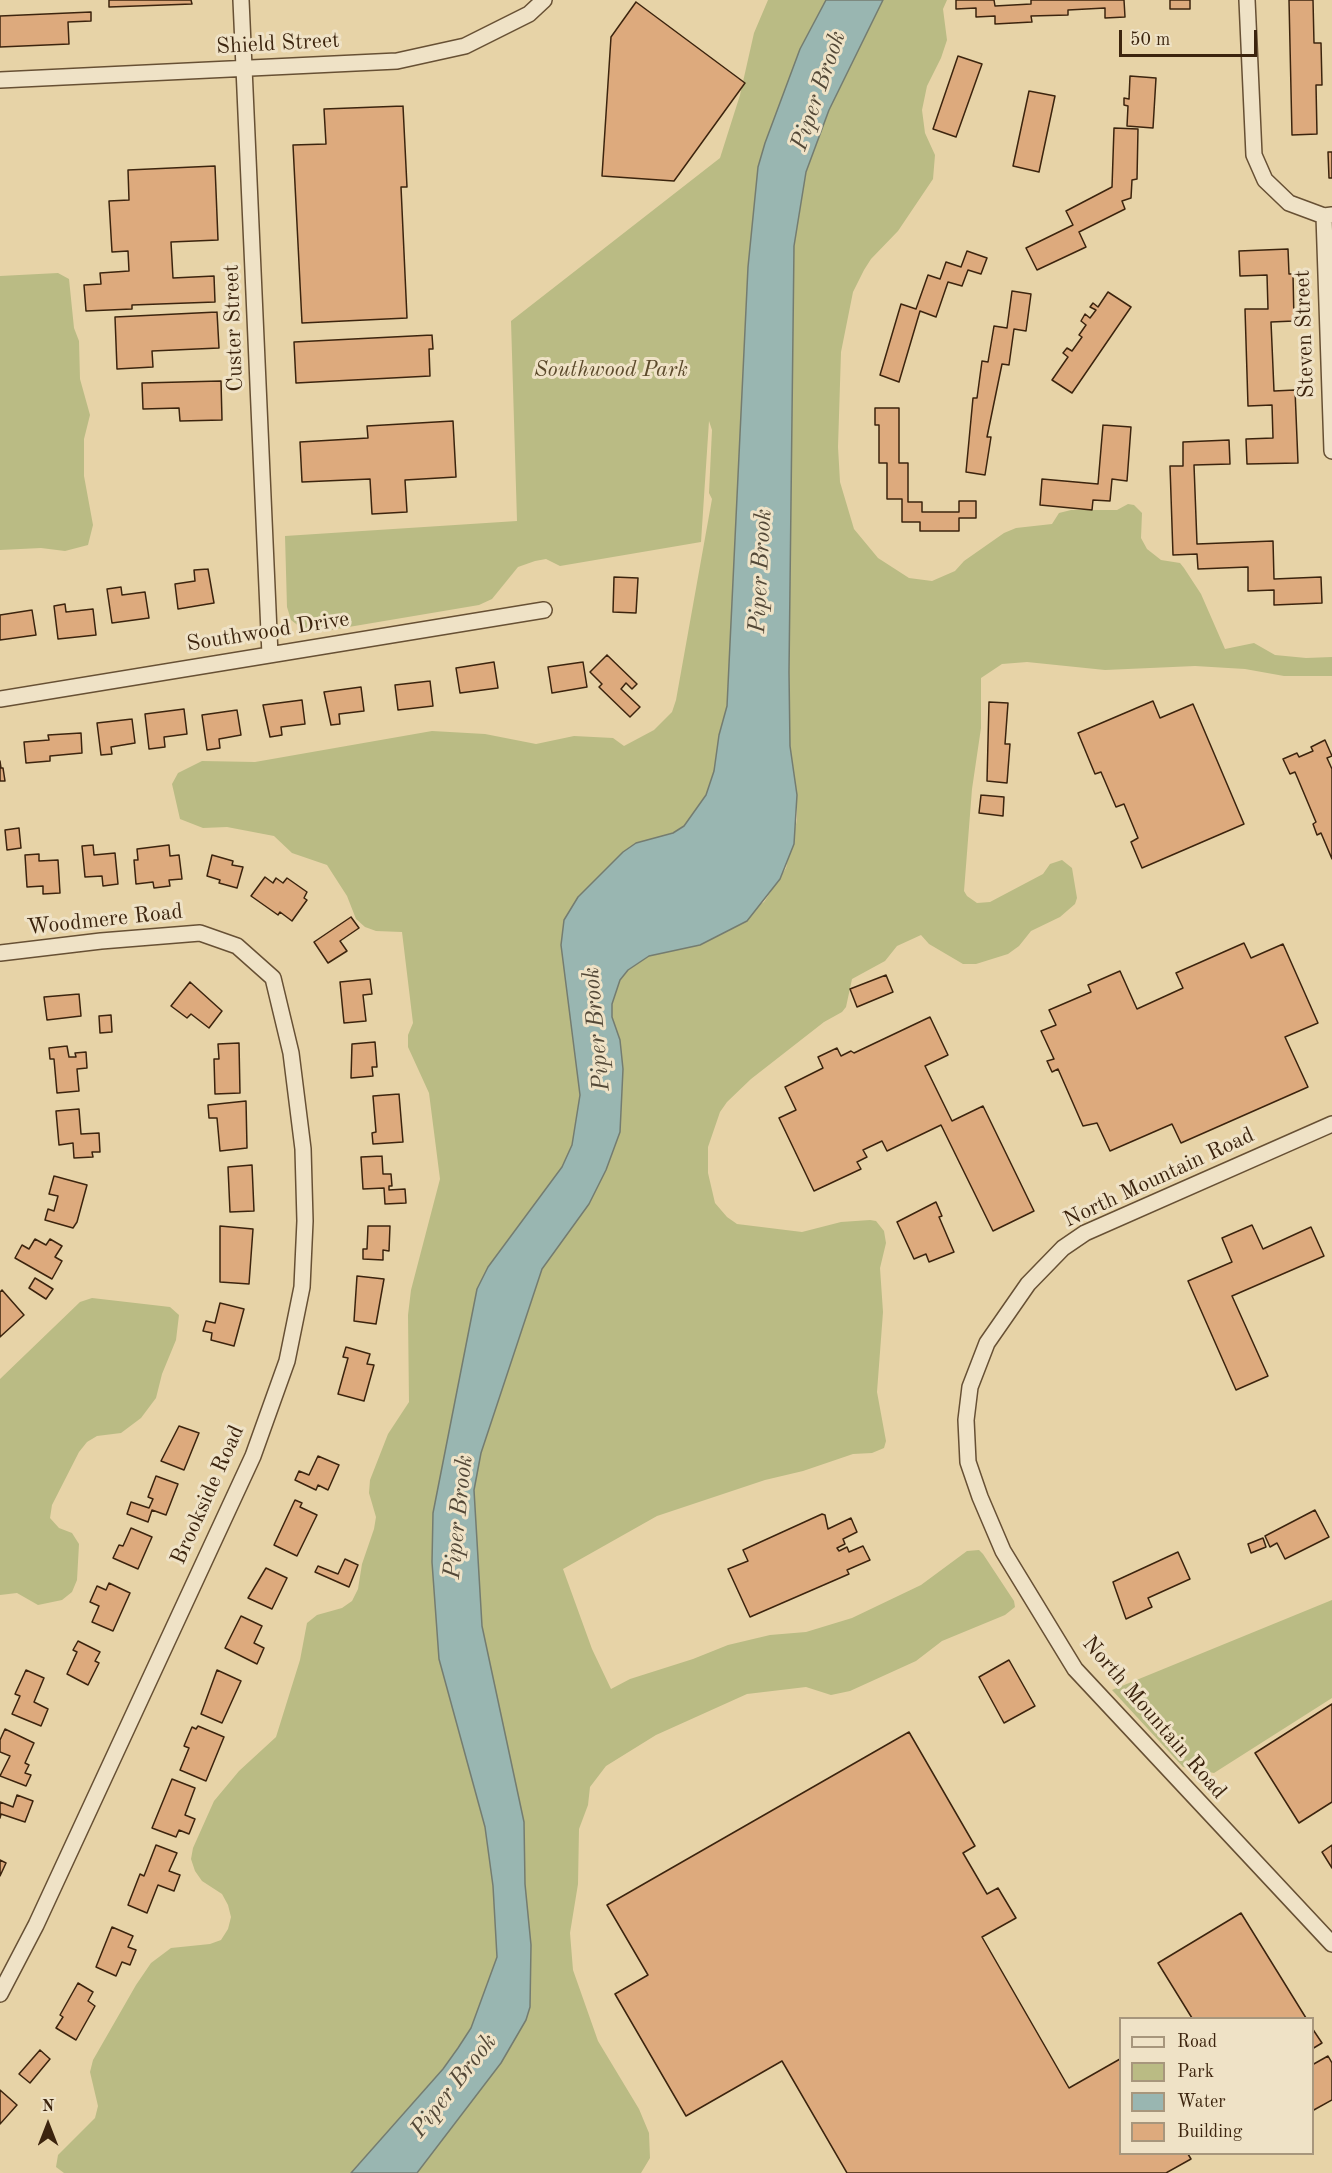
<!DOCTYPE html>
<style>
body{margin:0}
#map{position:relative;width:1332px;height:2173px;overflow:hidden;background:#e7d3a7;font-family:"Old Standard TT",serif}
canvas{display:block}
.legend{position:absolute;left:1119px;top:2017px;width:195px;height:138px;box-sizing:border-box;background:#efe2c6;border:2px solid #a7967c;margin:0;padding:8px 10px;list-style:none;font-size:18px;color:#3c240e}
.legend li{display:flex;align-items:center;gap:12px;height:30px}
.legend b{width:30px;border:2px solid #a7967c}
.north{position:absolute;left:18px;top:2095px;width:60px;height:60px;-webkit-text-stroke:4px #efe2c6;paint-order:stroke;rotate:0deg;font-size:16px;font-weight:700;line-height:24px;text-align:center;color:#3c240e}
.north::after{content:'';display:block;margin:auto;width:21px;height:27px;background:#3c240e;clip-path:polygon(50% 0,100% 100%,50% 72%,0 100%)}
.scale{position:absolute;left:1119px;top:30px;width:138px;height:27px;box-sizing:border-box;border:3px solid #3c240e;border-top:0;padding-left:8px;font-size:18px;line-height:21px;white-space:nowrap;color:#3c240e;-webkit-text-stroke:4px #efe2c6;paint-order:stroke}
</style>
<div id="map">
<canvas width="1332" height="2173"></canvas>
<ul class="legend">
<li><b style="height:8px;background:#efe2c6"></b>Road</li>
<li><b style="height:16px;background:#babb84"></b>Park</li>
<li><b style="height:16px;background:#99b6b1"></b>Water</li>
<li><b style="height:16px;background:#ddaa7d"></b>Building</li>
</ul>
<div class="north">N</div>
<div class="scale">50 m</div>
</div>
<script>
const g = document.querySelector('canvas').getContext('2d');
g.lineJoin = 'round';
function fill(path, color) { g.fillStyle = color; g.fill(path, 'evenodd'); }
const poly = rows => new Path2D(rows.map(r => 'M' + r).join(''));
function strokePath(path, color, width, dash) { g.strokeStyle = color; g.lineWidth = width; g.lineCap = dash ? 'butt' : 'round'; g.setLineDash(dash || []); g.stroke(path); }
function write(font, color, halo, rows, align = 'center') {
  g.font = font + ' "Old Standard TT",serif'; g.lineWidth = 6; g.setLineDash([]); g.textBaseline = 'middle'; g.strokeStyle = halo; g.fillStyle = color; for (const [text, x, y, turn = 0] of rows) {
    g.save(); g.translate(x, y); g.rotate((+turn || 0) * Math.PI / 180); g.textAlign = isNaN(turn) ? turn : align; if (halo) g.strokeText(text, 0, 0); g.fillText(text, 0, 0); g.restore();
  }
}
const green = poly([
 [768,0,826,0,800,49,758,167,748,267,727,706,719,735,714,771,706,795,684,826,673,833,636,843,576,1049,580,1096,572,1145,562,1167,488,1267,477,1289,439,1659,485,1827,493,1886,497,1957,471,2028,458,2048,443,2069,351,2173,64,2173,56,2167,58,2155,95,2118,98,2106,90,2072,93,2060,136,1985,151,1963,171,1948,210,1944,221,1940,228,1929,231,1917,228,1905,222,1894,202,1881,195,1871,191,1859,193,1848,214,1801,239,1771,276,1737,300,1660,307,1623,317,1615,342,1608,352,1601,358,1589,362,1564,374,1529,376,1517,369,1493,370,1480,388,1434,409,1402,408,1315,411,1290,440,1179,429,1093,408,1047,408,1035,413,1023,402,932,376,931,365,927,356,919,347,896,327,865,292,853,274,836,227,827,203,828,180,819,172,784,178,773,202,761,255,762,432,731,485,734,536,744,574,736,613,738,624,746,654,730,672,712,676,700,712,499,709,493,712,430,709,421,701,542,560,566,546,559,535,561,518,567,492,599,479,605,319,632,304,630,291,620,287,607,285,536,517,521,511,321,720,158,740,95,754,33],
 [883,0,947,0,943,9,947,40,941,58,927,86,922,110,925,133,935,155,933,179,898,231,871,259,864,270,853,292,841,352,838,447,840,482,854,529,878,558,909,578,932,581,955,571,964,561,1004,533,1016,528,1052,524,1059,513,1071,510,1117,510,1128,504,1134,505,1142,513,1141,538,1147,549,1161,560,1180,563,1184,568,1201,594,1225,649,1254,643,1275,655,1306,658,1332,657,1332,676,1284,676,1245,669,1195,666,1105,670,1027,662,1002,664,981,678,981,728,972,789,964,891,967,896,977,903,990,902,1043,874,1050,864,1062,860,1072,868,1077,898,1075,904,1060,917,1031,931,1019,946,1008,954,976,964,963,964,929,944,921,935,897,946,885,961,852,979,846,1007,842,1012,824,1022,751,1079,727,1102,720,1112,708,1147,708,1173,715,1203,727,1217,737,1224,802,1232,841,1222,870,1220,876,1221,884,1231,886,1243,880,1268,883,1312,877,1392,886,1441,884,1448,872,1453,853,1454,803,1471,765,1480,657,1516,563,1569,592,1649,611,1689,630,1679,693,1659,728,1645,770,1635,806,1632,852,1618,921,1585,967,1551,979,1550,983,1554,1014,1601,1015,1607,1005,1615,942,1641,916,1661,850,1691,831,1695,806,1687,747,1694,656,1735,606,1766,590,1787,588,1805,579,1829,578,1884,570,1933,573,1970,598,2041,639,2109,649,2133,650,2158,641,2173,417,2173,501,2063,530,2007,531,1945,525,1884,524,1822,482,1626,474,1516,474,1490,481,1453,542,1269,620,1132,623,1069,620,1040,612,1017,612,1004,620,980,628,970,649,956,700,945,764,902,786,868,797,820,797,795,790,746,789,672,794,246,806,172,829,110],
 [58,273,69,279,74,328,79,341,80,379,90,415,84,439,84,476,93,525,88,545,65,551,41,548,0,550,0,276],
 [92,1298,170,1307,179,1315,176,1340,162,1374,156,1398,141,1418,121,1433,97,1436,87,1442,79,1452,52,1505,50,1518,59,1528,72,1533,79,1544,77,1580,72,1592,62,1600,38,1605,17,1593,0,1595,0,1379,80,1302],
 [1332,1600,1332,1698,1214,1773,1183,1767,1112,1690]
]);
const water = poly([
 [826,0,883,0,829,110,806,172,794,246,789,672,790,746,797,795,794,844,780,879,747,921,700,945,649,956,628,970,620,980,612,1004,612,1017,620,1040,623,1069,620,1132,606,1170,589,1204,542,1269,481,1453,474,1490,482,1626,524,1822,525,1884,531,1945,530,2007,526,2020,501,2063,417,2173,351,2173,443,2069,458,2048,471,2028,497,1957,493,1886,485,1827,439,1659,432,1562,433,1513,477,1289,488,1267,562,1167,572,1145,580,1095,561,945,564,920,578,897,623,852,636,843,673,833,684,826,706,795,714,771,719,735,727,706,748,267,758,167,765,143,800,49,826,0]
]);
const building = poly([
 [109,0,191,0,192,4,109,7,109,0],
 [956,0,994,0,995,6,1031,4,1031,0,1124,0,1125,17,1105,18,1105,8,1068,10,1068,15,1031,16,1032,22,995,24,995,16,976,17,976,8,956,9,956,0],
 [1170,0,1190,0,1190,9,1170,9,1170,0],
 [1289,0,1313,0,1314,43,1321,43,1322,85,1316,85,1317,134,1292,135,1289,0],
 [636,2,745,83,674,181,602,176,611,37,636,2],
 [91,12,91,21,68,22,69,44,0,47,0,16,91,12],
 [958,56,982,64,956,137,933,129,958,56],
 [1130,76,1156,78,1153,128,1127,126,1128,106,1124,105,1124,98,1129,99,1130,76],
 [1029,91,1055,96,1039,172,1013,166,1029,91],
 [403,106,407,187,401,187,407,318,302,323,293,145,326,144,324,109,403,106],
 [1114,128,1138,129,1137,179,1132,180,1131,198,1122,201,1125,209,1079,232,1086,247,1037,270,1026,248,1073,225,1066,211,1112,187,1114,128],
 [1328,152,1332,152,1332,178,1329,178,1328,152],
 [215,166,218,240,171,242,173,278,214,276,215,302,132,305,132,309,86,311,84,285,101,284,100,273,129,271,128,251,112,252,109,201,129,200,128,170,215,166],
 [1288,249,1289,274,1293,274,1294,321,1271,322,1274,391,1295,390,1298,463,1247,464,1246,439,1273,438,1272,405,1248,406,1245,309,1268,309,1267,275,1240,276,1239,251,1288,249],
 [967,251,987,258,981,274,968,270,962,286,948,282,936,317,920,311,899,382,880,375,901,304,916,309,928,275,940,279,946,262,961,267,967,251],
 [1012,291,1031,294,1026,331,1014,329,1009,365,1002,364,987,437,991,437,985,475,966,472,973,398,977,398,982,361,988,362,994,326,1007,328,1012,291],
 [1108,292,1131,307,1072,393,1052,380,1068,357,1063,353,1067,348,1072,351,1082,337,1079,335,1086,325,1081,321,1085,314,1090,318,1096,310,1090,307,1093,303,1098,307,1108,292],
 [217,312,219,348,152,351,153,367,117,369,115,317,217,312],
 [432,335,433,349,429,349,430,376,296,383,294,342,432,335],
 [221,381,222,420,180,421,179,408,143,409,142,383,221,381],
 [875,408,899,408,899,463,908,463,908,502,922,502,922,512,959,512,959,501,976,501,976,518,959,518,959,531,920,531,920,522,902,522,902,499,887,499,887,463,879,463,879,425,875,425,875,408],
 [453,421,456,477,405,480,407,512,372,514,370,479,302,482,300,442,368,438,367,426,453,421],
 [1103,425,1131,427,1127,481,1112,479,1110,501,1093,500,1092,510,1040,505,1042,479,1098,484,1103,425],
 [1229,440,1230,464,1194,465,1197,544,1273,541,1274,579,1321,577,1322,603,1274,605,1274,590,1248,591,1248,567,1198,569,1197,554,1173,555,1170,466,1183,466,1183,442,1229,440],
 [208,569,214,603,178,609,175,584,195,581,194,570,208,569],
 [614,577,638,578,636,613,613,612,614,577],
 [121,587,122,595,145,592,149,618,112,623,107,589,121,587],
 [65,604,66,612,93,609,96,635,58,639,54,606,65,604],
 [32,610,36,635,0,640,0,615,32,610],
 [607,655,637,684,632,689,626,683,621,689,640,707,630,717,599,687,602,684,590,672,607,655],
 [494,662,498,688,460,693,456,668,494,662],
 [583,662,587,687,552,693,548,667,583,662],
 [430,681,433,706,398,710,395,685,430,681],
 [361,687,364,711,339,714,340,724,331,725,324,692,361,687],
 [302,700,305,724,281,727,282,735,270,737,263,705,302,700],
 [1153,701,1160,718,1193,704,1244,824,1142,868,1131,842,1138,838,1124,804,1116,807,1101,772,1095,774,1078,733,1153,701],
 [989,702,1008,703,1005,744,1010,744,1007,783,987,781,989,702],
 [184,709,187,734,164,737,165,747,149,749,145,714,184,709],
 [237,710,241,735,219,739,220,748,207,750,202,715,237,710],
 [132,719,135,743,111,747,112,754,101,755,97,723,132,719],
 [81,733,82,753,50,756,50,761,26,763,24,742,49,740,48,735,81,733],
 [1325,740,1332,756,1327,758,1332,769,1332,859,1321,833,1317,835,1313,824,1316,822,1295,772,1290,774,1283,759,1297,753,1299,757,1313,751,1311,747,1325,740],
 [0,761,1,768,3,768,5,781,0,781,0,761],
 [981,795,1004,797,1003,816,979,813,981,795],
 [19,828,21,848,7,850,5,830,19,828],
 [93,845,94,855,115,853,118,884,103,886,102,876,85,877,82,846,93,845],
 [169,845,170,856,179,855,182,879,169,880,170,886,154,888,153,882,136,884,134,860,138,860,137,849,169,845],
 [39,854,39,861,58,860,60,893,43,894,43,886,27,887,25,855,39,854],
 [212,855,233,861,232,865,243,867,237,888,219,883,220,880,207,876,212,855],
 [265,877,273,883,276,878,283,883,287,878,307,892,304,898,307,900,292,921,280,912,278,915,251,896,265,877],
 [351,917,359,928,340,941,347,951,328,963,314,942,351,917],
 [1244,943,1251,958,1283,944,1318,1023,1285,1037,1308,1087,1181,1143,1172,1124,1110,1151,1097,1123,1083,1126,1058,1069,1052,1072,1047,1061,1054,1059,1041,1031,1056,1025,1049,1010,1091,992,1088,985,1120,971,1137,1009,1183,988,1176,973,1244,943],
 [886,975,893,992,857,1007,850,989,886,975],
 [370,979,372,994,363,995,366,1021,344,1023,340,982,370,979],
 [190,982,222,1011,209,1028,191,1014,187,1018,171,1006,190,982],
 [79,994,81,1016,47,1020,44,997,79,994],
 [111,1015,112,1032,100,1033,99,1016,111,1015],
 [930,1017,948,1055,925,1066,952,1121,983,1106,1034,1211,993,1231,941,1125,887,1151,882,1141,863,1150,867,1157,857,1162,861,1169,814,1191,779,1118,796,1110,785,1087,823,1068,818,1057,837,1048,841,1056,851,1051,854,1053,930,1017],
 [375,1042,377,1067,372,1067,373,1076,351,1078,352,1044,375,1042],
 [239,1043,240,1093,215,1094,214,1059,219,1059,218,1044,239,1043],
 [67,1046,69,1057,76,1057,75,1053,86,1052,87,1068,77,1069,79,1091,57,1093,54,1059,50,1059,49,1048,67,1046],
 [399,1094,403,1142,373,1144,372,1133,376,1132,373,1096,399,1094],
 [246,1101,247,1148,220,1151,217,1118,209,1118,208,1105,246,1101],
 [79,1109,81,1134,99,1133,100,1152,92,1152,93,1157,74,1158,73,1143,59,1145,56,1111,79,1109],
 [382,1156,383,1174,391,1174,392,1186,389,1186,389,1190,405,1189,406,1203,385,1204,384,1188,363,1189,361,1157,382,1156],
 [252,1165,254,1211,230,1212,228,1167,252,1165],
 [54,1176,87,1185,77,1222,73,1228,45,1220,48,1209,54,1211,58,1196,49,1194,54,1176],
 [936,1202,942,1216,939,1217,954,1252,929,1262,926,1254,914,1259,897,1222,936,1202],
 [1252,1225,1263,1249,1311,1227,1324,1256,1232,1296,1268,1376,1236,1390,1188,1281,1232,1262,1222,1238,1252,1225],
 [220,1226,253,1229,249,1284,220,1282,220,1226],
 [368,1226,390,1226,389,1251,383,1250,383,1260,363,1259,363,1249,367,1249,368,1226],
 [35,1239,46,1245,50,1239,62,1246,55,1257,62,1261,52,1279,15,1258,22,1245,29,1249,35,1239],
 [357,1276,384,1279,376,1324,354,1321,357,1276],
 [35,1278,53,1289,46,1299,29,1288,35,1278],
 [2,1290,24,1315,0,1337,0,1292,2,1290],
 [220,1303,244,1309,234,1346,211,1340,212,1333,203,1331,206,1321,215,1323,220,1303],
 [346,1347,370,1354,367,1364,374,1365,364,1401,338,1394,348,1358,343,1357,346,1347],
 [179,1426,199,1433,184,1470,161,1461,179,1426],
 [318,1456,339,1465,328,1490,318,1485,316,1490,295,1480,299,1471,309,1475,318,1456],
 [156,1476,178,1484,166,1515,152,1510,148,1522,127,1514,131,1502,149,1508,153,1499,148,1497,156,1476],
 [295,1500,302,1503,300,1507,317,1515,297,1556,274,1545,295,1500],
 [1315,1510,1329,1537,1285,1559,1277,1543,1270,1547,1265,1536,1315,1510],
 [822,1514,825,1515,828,1529,851,1518,857,1532,843,1539,845,1544,837,1548,839,1551,847,1547,849,1552,863,1546,870,1560,847,1570,849,1574,750,1617,728,1569,748,1561,743,1550,822,1514],
 [131,1528,152,1537,138,1569,113,1558,119,1545,123,1546,131,1528],
 [1263,1538,1266,1547,1251,1553,1248,1544,1263,1538],
 [1178,1552,1190,1579,1148,1598,1152,1607,1126,1619,1113,1582,1178,1552],
 [345,1559,358,1565,349,1587,315,1572,318,1566,338,1574,345,1559],
 [266,1568,287,1578,272,1609,248,1598,266,1568],
 [109,1583,130,1593,113,1631,92,1622,99,1606,90,1602,97,1586,106,1590,109,1583],
 [241,1616,262,1626,254,1643,264,1648,257,1664,225,1648,241,1616],
 [78,1641,100,1652,95,1661,99,1663,88,1685,67,1674,77,1652,73,1650,78,1641],
 [1009,1660,1035,1706,1004,1723,979,1677,1009,1660],
 [26,1670,44,1678,34,1702,48,1709,41,1726,12,1714,20,1696,15,1694,26,1670],
 [217,1670,241,1681,222,1723,201,1714,217,1670],
 [1332,1704,1332,1802,1299,1823,1255,1753,1332,1704],
 [198,1726,224,1737,206,1781,180,1770,189,1748,184,1746,192,1727,196,1729,198,1726],
 [5,1729,34,1743,25,1763,29,1765,25,1773,31,1775,26,1786,0,1776,10,1756,0,1752,0,1740,5,1729],
 [909,1732,975,1846,963,1853,987,1894,998,1888,1016,1918,982,1937,1069,2088,1120,2059,1120,2154,1188,2154,1191,2159,1166,2173,847,2173,782,2061,686,2116,615,1994,648,1975,607,1905,909,1732],
 [172,1779,195,1788,185,1815,195,1819,189,1834,179,1830,176,1837,152,1828,172,1779],
 [17,1795,33,1801,25,1822,1,1814,0,1818,0,1802,13,1807,17,1795],
 [156,1845,177,1853,169,1871,180,1875,174,1891,158,1885,147,1913,128,1905,140,1874,144,1876,156,1845],
 [1332,1845,1332,1868,1322,1852,1332,1845],
 [0,1860,6,1863,0,1876,0,1860],
 [1241,1913,1306,2018,1192,2018,1158,1963,1241,1913],
 [112,1927,133,1936,128,1947,136,1950,130,1965,122,1962,116,1976,96,1967,112,1927],
 [78,1983,93,1992,88,2001,95,2006,76,2040,56,2028,63,2017,60,2015,78,1983],
 [1312,2028,1322,2043,1312,2049,1312,2028],
 [40,2050,50,2059,30,2083,19,2074,40,2050],
 [1328,2056,1332,2063,1332,2100,1312,2111,1312,2065,1328,2056],
 [0,2090,17,2105,0,2124,0,2090]
]);
const minor = poly([
 [241,0,270,655],
 [1247,0,1254,155,1265,180,1289,203,1324,216,1332,215],
 [0,80,397,61,465,46,529,14,544,0],
 [1324,216,1332,451],
 [0,699,544,610],
 [0,953,101,941,200,933,237,946,273,978,291,1053,303,1149,305,1221,302,1287,287,1361,253,1456,36,1925,0,1994],
 [1332,1124,1085,1233,1063,1248,1028,1284,987,1343,970,1387,966,1420,968,1462,980,1497,1003,1551,1075,1669,1332,1944]
]);
const streetNames = [
 ["Shield Street",278,44,-3],
 ["Custer Street",234,328,-92],
 ["Steven Street",1305,334,-92],
 ["Southwood Drive",268,632,-9],
 ["Woodmere Road",105,920,-6],
 ["North Mountain Road",1159,1178,-25],
 ["Brookside Road",208,1495,-66],
 ["North Mountain Road",1154,1718,49]
];
const parkNames = [
 ["Southwood Park",611,370]
];
const waterNames = [
 ["Piper Brook",819,91,-71],
 ["Piper Brook",761,571,-87],
 ["Piper Brook",597,1029,-95],
 ["Piper Brook",459,1517,-84],
 ["Piper Brook",454,2086,-52]
];
fill(green, '#babb84');
fill(water, '#99b6b1');
strokePath(water, '#747c70', 1.5);
fill(building, '#ddaa7d');
strokePath(building, '#3c240e', 1.5);
strokePath(minor, '#675034', 18);
strokePath(minor, '#efe2c6', 15);
write('22px', '#3c240e', '#efe2c6', streetNames);
write('italic 22px', '#5c4a2c', '#efe2c6', parkNames);
write('italic 24px', '#534837', '#efe2c6', waterNames);
</script>
